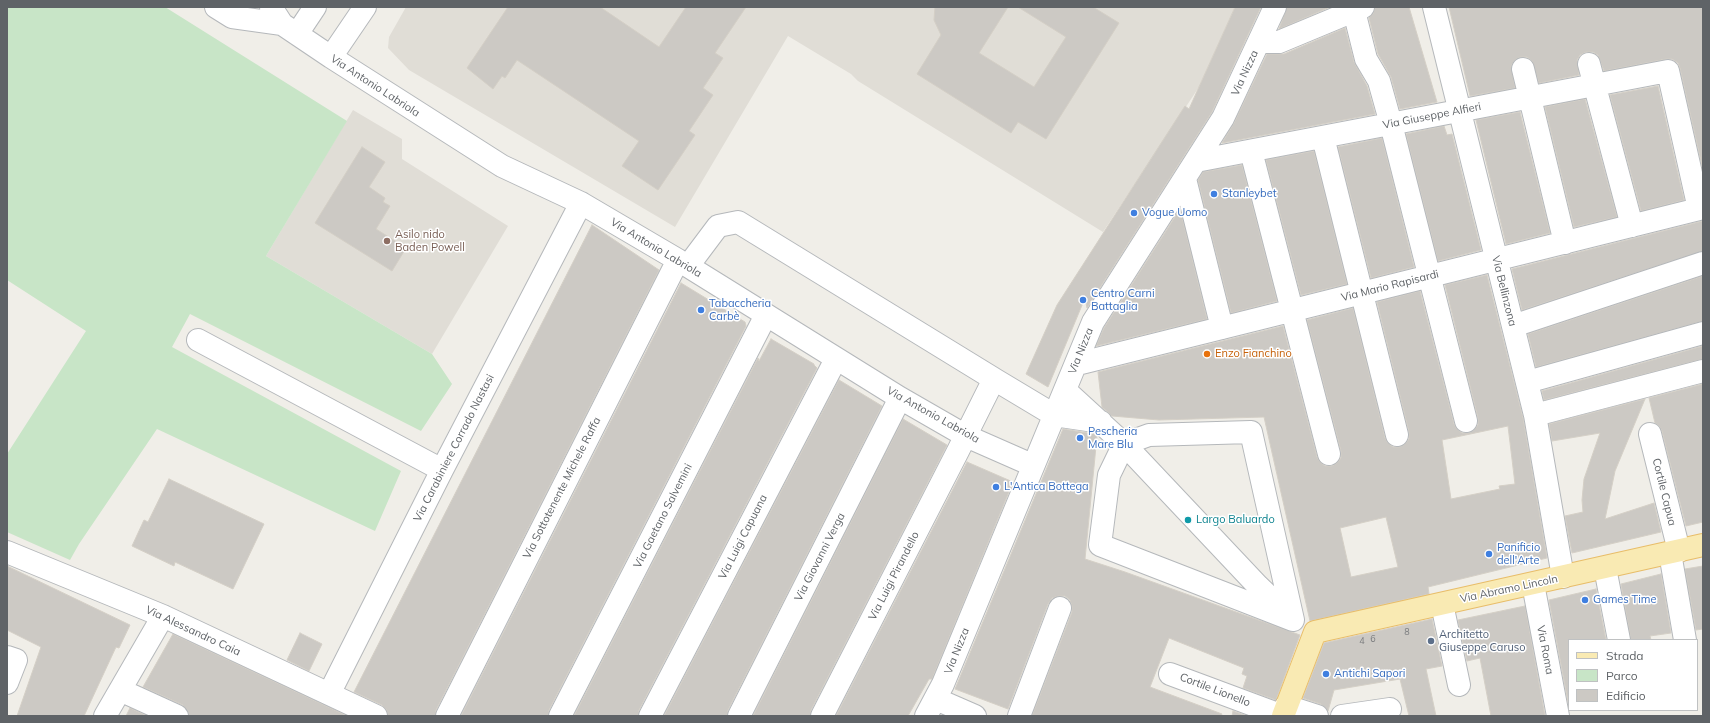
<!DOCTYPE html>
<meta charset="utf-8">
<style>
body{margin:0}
#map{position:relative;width:1710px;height:723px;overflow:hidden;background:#f0eee8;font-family:Mulish,sans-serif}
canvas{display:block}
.frame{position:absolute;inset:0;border:8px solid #5f6367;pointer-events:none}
.legend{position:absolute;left:1568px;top:639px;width:130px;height:72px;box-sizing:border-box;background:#fff;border:1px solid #bfc1c2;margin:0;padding:5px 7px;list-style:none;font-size:12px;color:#5f6367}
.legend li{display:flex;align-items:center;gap:8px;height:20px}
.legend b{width:20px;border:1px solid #bfc1c2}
</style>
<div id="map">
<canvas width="1710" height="723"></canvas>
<div class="frame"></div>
<ul class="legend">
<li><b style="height:5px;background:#f9eab3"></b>Strada</li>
<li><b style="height:11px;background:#c8e5c7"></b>Parco</li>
<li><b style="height:11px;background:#ccc9c4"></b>Edificio</li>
</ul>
</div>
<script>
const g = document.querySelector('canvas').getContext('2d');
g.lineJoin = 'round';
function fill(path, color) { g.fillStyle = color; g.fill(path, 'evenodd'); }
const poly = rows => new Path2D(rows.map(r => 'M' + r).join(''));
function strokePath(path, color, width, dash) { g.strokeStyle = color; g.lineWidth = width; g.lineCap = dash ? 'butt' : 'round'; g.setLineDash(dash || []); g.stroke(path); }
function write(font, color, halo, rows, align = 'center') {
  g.font = font + ' Mulish,sans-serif'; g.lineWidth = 3; g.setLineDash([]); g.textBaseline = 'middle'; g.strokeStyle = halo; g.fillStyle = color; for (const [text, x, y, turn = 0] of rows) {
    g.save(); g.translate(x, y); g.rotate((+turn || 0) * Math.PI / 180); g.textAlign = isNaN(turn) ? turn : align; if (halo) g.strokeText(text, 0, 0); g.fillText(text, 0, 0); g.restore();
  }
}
const education = poly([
 [406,7,1235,7,1199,87,1103,232,858,81,851,74,788,36,675,227,409,70,388,48,389,37],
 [353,110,402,139,402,159,508,226,432,354,266,256]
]);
const green = poly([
 [7,7,165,7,347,121,266,256,432,354,452,384,421,431,190,314,172,347,401,471,375,531,157,429,79,544,70,560,7,532,7,454,86,331,7,280]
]);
const building = poly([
 [508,7,600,7,659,47,686,7,746,7,715,53,723,58,703,88,713,95,689,131,695,135,658,190,622,166,639,141,517,60,505,78,502,76,493,89,467,68,508,7],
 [935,7,1008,7,979,53,1034,87,1066,37,1018,7,1093,7,1119,23,1046,139,1018,122,1011,133,917,74,941,35,934,20,935,7],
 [1235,7,1261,7,1212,112,1087,308,1085,298,1048,387,1026,374,1057,305,1185,106,1189,109,1235,7],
 [1287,7,1330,7,1279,29,1287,7],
 [1375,7,1409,7,1437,102,1400,109,1391,77,1378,54,1369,18,1373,14,1375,7],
 [1449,7,1703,7,1703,170,1680,68,1678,63,1672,59,1666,59,1604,71,1598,55,1593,52,1586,52,1580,55,1577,60,1579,75,1539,83,1532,61,1527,57,1520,57,1515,60,1511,66,1515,88,1470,96,1449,7],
 [1345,28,1354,62,1367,86,1375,114,1222,143,1234,123,1267,54,1284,54,1345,28],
 [1658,86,1684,200,1641,211,1610,95,1658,86],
 [1585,99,1617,217,1574,227,1545,107,1585,99],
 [1520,112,1550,233,1506,244,1476,120,1520,112],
 [1444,126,1447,135,1452,134,1481,250,1438,261,1406,134,1444,126],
 [1382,138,1414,267,1371,278,1338,147,1382,138],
 [362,147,385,162,369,187,385,198,383,202,390,206,376,229,406,248,392,271,315,223,362,147],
 [1314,151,1347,284,1301,295,1266,160,1314,151],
 [1242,165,1277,301,1231,313,1198,180,1203,172,1242,165],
 [1180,209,1207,319,1096,346,1104,328,1180,209],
 [1703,221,1703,251,1522,310,1512,269,1703,221],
 [592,225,659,270,436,710,435,716,388,716,386,709,382,705,354,692,592,225],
 [1487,275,1523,418,1547,558,1428,587,1429,594,1310,621,1264,417,1159,420,1112,416,1102,407,1098,372,1283,326,1317,457,1320,462,1325,466,1332,466,1337,463,1341,458,1341,451,1307,320,1353,308,1385,438,1388,443,1393,447,1400,447,1405,444,1409,439,1409,432,1377,302,1420,291,1454,424,1457,429,1462,433,1469,433,1474,430,1478,425,1478,418,1445,285,1487,275],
 [1508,426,1515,484,1499,486,1500,489,1451,499,1442,440,1508,426],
 [1386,517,1398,567,1351,577,1340,528,1386,517],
 [1703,276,1703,321,1536,367,1528,334,1703,276],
 [681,283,745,322,746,326,549,710,548,716,461,716,681,283],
 [771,339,814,364,814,365,817,368,639,710,638,716,574,716,758,358,759,361,771,339],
 [1703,346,1703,359,1544,400,1542,391,1703,346],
 [839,380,882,406,728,710,727,716,664,716,839,380],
 [1703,384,1703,522,1686,526,1662,431,1659,426,1655,423,1649,398,1703,384],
 [1645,399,1615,471,1605,519,1654,503,1661,532,1572,553,1565,516,1583,512,1582,500,1584,479,1600,433,1552,441,1549,424,1645,399],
 [903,419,947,445,811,710,810,716,753,716,903,419],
 [1063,429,1094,434,1097,436,1085,559,1125,572,1300,635,1276,700,1243,688,1247,676,1242,674,1244,668,1169,638,1150,687,1222,714,1221,716,1032,716,1072,612,1072,606,1070,600,1065,596,1058,596,1052,598,1048,604,1008,709,955,689,1063,429],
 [967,462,1013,482,932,679,929,679,908,716,836,716,967,462],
 [169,479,264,524,233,589,175,562,174,566,132,546,144,520,148,522,169,479],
 [7,566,130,625,119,648,116,647,84,716,17,716,41,647,7,630,7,566],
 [1703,566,1703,629,1696,630,1685,569,1703,566],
 [1661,574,1671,633,1650,636,1651,640,1631,640,1621,584,1661,574],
 [1596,589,1606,640,1569,640,1569,707,1549,600,1596,589],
 [1525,606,1545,716,1491,716,1480,658,1467,661,1458,620,1525,606],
 [1432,619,1442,666,1426,669,1436,716,1409,716,1400,679,1334,690,1328,711,1321,704,1303,698,1324,643,1432,619],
 [300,633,322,644,309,671,287,660,300,633],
 [173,634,324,705,347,716,189,716,187,709,183,705,143,687,173,634],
 [130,708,147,716,126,716,130,708],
 [1233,711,1247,716,1232,716,1233,711]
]);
const minor = poly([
 [216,7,232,17,282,24],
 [271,7,282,24,331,57,502,166,581,203,678,260,900,398,966,436,1032,465],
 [1434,7,1535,415,1563,577],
 [1354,11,1366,59,1379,81,1391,124,1466,421],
 [297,34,315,7],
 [1260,42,1279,42,1363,7],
 [331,57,365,7],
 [1589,64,1632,226],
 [1523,69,1565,243],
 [1323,137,1397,435],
 [1251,151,1329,454],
 [1196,161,1668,71,1699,209],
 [1185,179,1222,328],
 [688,266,718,226,738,222,994,379,958,451,822,716],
 [1513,326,1703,263],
 [198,340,442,470],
 [1077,364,1703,208],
 [994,379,1054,415,1101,422],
 [1527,382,1703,333],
 [1065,390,1124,444,1258,586,1286,613],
 [1535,415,1703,371],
 [1251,432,1293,620,1100,545,1109,475,1124,444,1149,435,1251,432],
 [1650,434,1679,551],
 [7,552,163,616,376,716],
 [1670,553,1685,640],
 [1605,568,1619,640],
 [1533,584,1558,716],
 [1442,604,1459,685],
 [7,657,16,660,7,683],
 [1170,674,1283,716],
 [120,690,177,716],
 [329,694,442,470,581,203],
 [936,699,975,716],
 [1286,706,1317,716],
 [105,716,163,616],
 [447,716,678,260],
 [560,716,766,315],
 [650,716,836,359],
 [739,716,900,398],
 [926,716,943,684,1093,322,1223,118,1275,7],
 [1019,716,1060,608],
 [1342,716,1390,709]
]);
const major = poly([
 [1283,716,1315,632,1703,545]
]);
const markers = [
 [1214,194,4,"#3f7fe0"],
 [1134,213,4,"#3f7fe0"],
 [387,241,4,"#8d6e63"],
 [1083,300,4,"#3f7fe0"],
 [701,310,4,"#3f7fe0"],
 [1207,354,4,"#e8710a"],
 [1080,438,4,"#3f7fe0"],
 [996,487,4,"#3f7fe0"],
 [1188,520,4,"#0f9aa8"],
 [1489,554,4,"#3f7fe0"],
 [1585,600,4,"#3f7fe0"],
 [1431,641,4,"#5c6f8a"],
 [1326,674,4,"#3f7fe0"]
];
const numberNames = [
 ["8",1407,632],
 ["6",1373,639],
 ["4",1362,641]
];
const streetNames = [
 ["Via Nizza",1245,73,-65],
 ["Via Antonio Labriola",375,86,33],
 ["Via Giuseppe Alfieri",1432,116,-11],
 ["Via Antonio Labriola",656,248,31],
 ["Via Mario Rapisardi",1390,286,-14],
 ["Via Bellinzona",1504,291,76],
 ["Via Nizza",1081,351,-68],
 ["Via Antonio Labriola",933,415,29],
 ["Via Carabiniere Corrado Nastasi",454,448,-63],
 ["Via Sottotenente Michele Raffa",562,488,-63],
 ["Cortile Capua",1664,492,76],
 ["Via Gaetano Salvemini",663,516,-63],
 ["Via Luigi Capuana",743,537,-63],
 ["Via Giovanni Verga",820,557,-63],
 ["Via Luigi Pirandello",894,576,-63],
 ["Via Abramo Lincoln",1509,589,-12],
 ["Via Alessandro Caia",193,631,25],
 ["Via Roma",1545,650,79],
 ["Via Nizza",957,651,-68],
 ["Cortile Lionello",1215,690,21]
];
const shopNames = [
 ["Stanleybet",1222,194],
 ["Vogue Uomo",1142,213],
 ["Centro Carni",1091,294],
 ["Battaglia",1091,307],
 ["Tabaccheria",709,304],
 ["Carbè",709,317],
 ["Pescheria",1088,432],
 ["Mare Blu",1088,445],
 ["L'Antica Bottega",1004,487],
 ["Panificio",1497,548],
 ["dell'Arte",1497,561],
 ["Games Time",1593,600],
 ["Antichi Sapori",1334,674]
];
const educationNames = [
 ["Asilo nido",395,235],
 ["Baden Powell",395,248]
];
const foodNames = [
 ["Enzo Fianchino",1215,354]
];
const cultureNames = [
 ["Largo Baluardo",1196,520]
];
const serviceNames = [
 ["Architetto",1439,635],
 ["Giuseppe Caruso",1439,648]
];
fill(education, '#e0ddd6');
fill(green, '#c8e5c7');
fill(building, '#ccc9c4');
strokePath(building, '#d4cfc6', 1);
strokePath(minor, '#b5b8bb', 24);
strokePath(major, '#e8bd69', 24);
strokePath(minor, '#fff', 22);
strokePath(major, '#f9eab3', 22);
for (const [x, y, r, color] of markers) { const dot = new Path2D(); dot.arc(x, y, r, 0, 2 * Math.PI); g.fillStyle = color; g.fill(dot); strokePath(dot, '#fff', 1.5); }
write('9px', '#7a7c7e', null, numberNames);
write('11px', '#5f6367', '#fff', streetNames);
write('11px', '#366cbe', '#fff', shopNames, 'left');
write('11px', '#785e54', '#fff', educationNames, 'left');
write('11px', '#c56008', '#fff', foodNames, 'left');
write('11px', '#0d838f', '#fff', cultureNames, 'left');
write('11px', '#4e5e75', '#fff', serviceNames, 'left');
</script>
